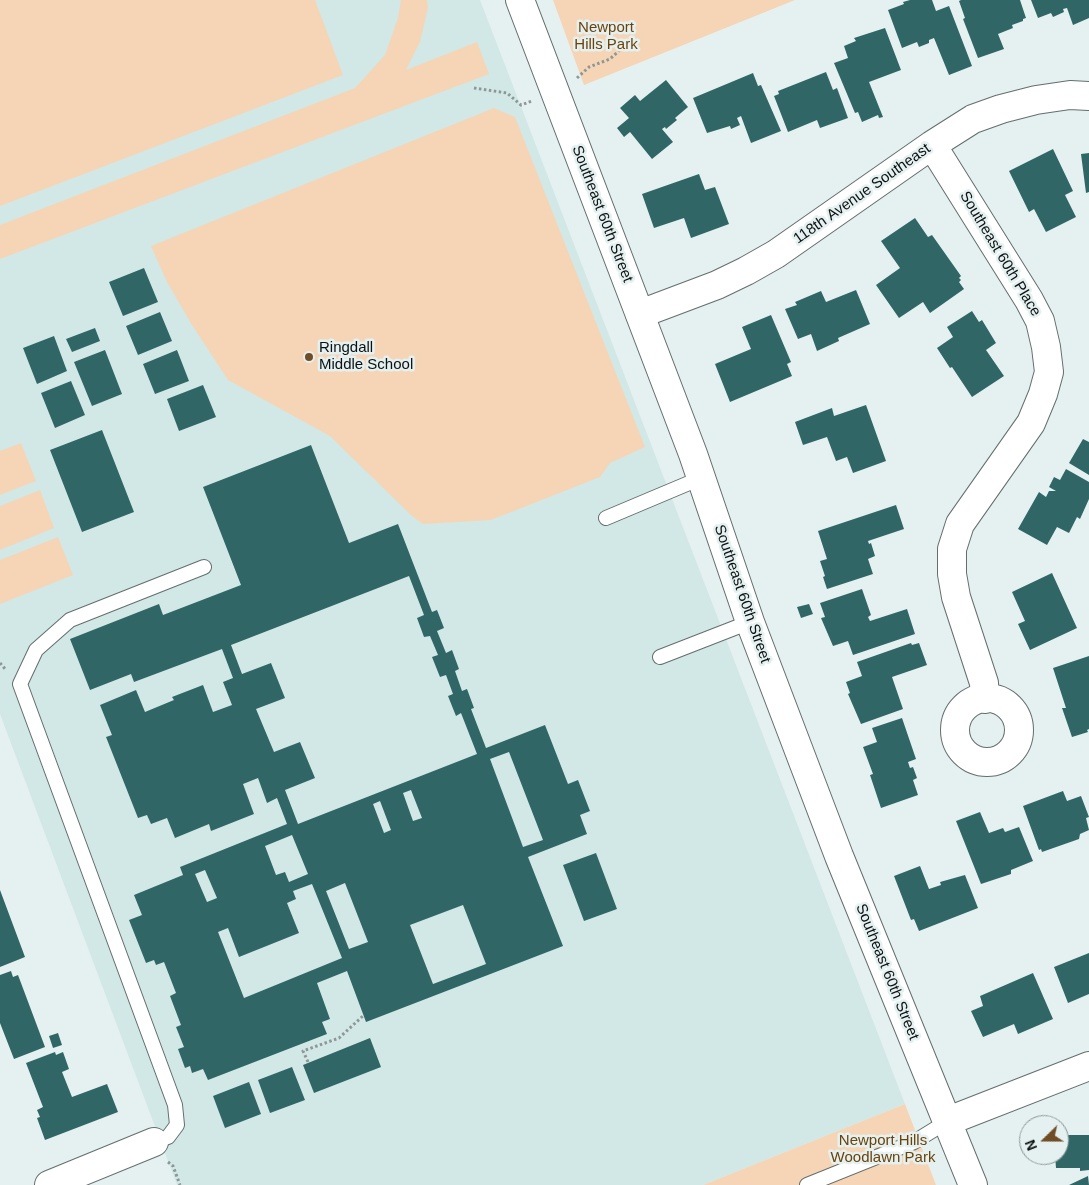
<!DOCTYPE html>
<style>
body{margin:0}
#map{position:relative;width:1089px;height:1185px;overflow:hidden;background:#e4f1f0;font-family:Helvetica,sans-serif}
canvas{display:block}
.north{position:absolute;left:1019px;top:1115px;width:50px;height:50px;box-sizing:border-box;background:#e4f1f0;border:1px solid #8e9797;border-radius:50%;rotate:248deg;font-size:14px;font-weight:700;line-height:20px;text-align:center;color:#0d1111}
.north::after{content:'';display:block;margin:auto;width:18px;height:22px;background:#714d27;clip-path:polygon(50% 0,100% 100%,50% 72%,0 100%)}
</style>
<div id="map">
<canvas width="1089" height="1185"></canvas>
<div class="north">N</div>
</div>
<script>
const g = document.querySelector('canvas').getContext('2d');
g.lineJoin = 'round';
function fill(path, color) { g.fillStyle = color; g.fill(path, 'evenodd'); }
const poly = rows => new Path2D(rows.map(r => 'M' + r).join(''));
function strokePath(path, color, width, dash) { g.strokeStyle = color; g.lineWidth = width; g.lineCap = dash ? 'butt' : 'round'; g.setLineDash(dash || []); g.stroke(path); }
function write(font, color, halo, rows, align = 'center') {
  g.font = font + ' Helvetica,sans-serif'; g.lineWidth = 5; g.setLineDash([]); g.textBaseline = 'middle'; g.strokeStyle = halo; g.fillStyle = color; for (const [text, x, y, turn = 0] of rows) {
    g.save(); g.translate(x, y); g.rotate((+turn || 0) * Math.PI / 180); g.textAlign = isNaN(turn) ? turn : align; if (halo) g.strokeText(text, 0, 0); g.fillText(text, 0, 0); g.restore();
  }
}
const built = poly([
 [0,0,480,0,905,1104,703,1185,177,1185,0,714]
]);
const green = poly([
 [0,0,315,0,343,75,0,206],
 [401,0,427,0,428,8,420,42,406,70,477,42,489,74,0,259,0,225,355,88,385,55,398,18],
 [553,0,795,0,584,85],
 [494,108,515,117,645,447,610,463,600,477,491,520,423,524,412,516,330,436,228,380,192,325,167,282,151,246],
 [21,443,36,481,0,495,0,451],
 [40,490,54,528,0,550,0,506],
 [58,537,73,575,0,604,0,560],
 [905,1104,936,1185,703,1185]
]);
const building = poly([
 [910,0,932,0,936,11,949,6,972,66,949,75,934,38,929,40,929,43,919,47,917,42,902,48,888,10,904,4,903,2],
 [961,0,1020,0,1026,18,1023,19,1023,21,1012,25,1013,28,998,34,1004,49,978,58,963,19,965,18,959,1],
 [1031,0,1089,0,1089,18,1073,25,1067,8,1063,9,1064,12,1053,17,1051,13,1038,18],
 [885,28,901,70,869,82,883,117,879,118,878,115,862,122,858,112,855,113,834,63,848,58,844,46,856,41,854,38],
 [826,72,833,90,837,88,848,118,820,128,817,120,788,132,774,96,779,94,778,91],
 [753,73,758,86,761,85,781,131,751,143,741,116,737,118,740,125,731,129,730,126,707,133,693,98],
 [666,80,688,107,675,118,677,120,666,129,665,127,662,129,673,142,652,159,630,132,624,137,617,128,629,118,620,108,635,95,640,101],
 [1053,149,1073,191,1065,195,1076,217,1046,232,1034,209,1029,212,1009,171],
 [1089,153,1089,192,1086,193,1081,154],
 [699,174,705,190,715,187,729,224,691,238,684,218,654,228,642,194],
 [915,218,928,237,932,235,961,276,959,278,961,280,959,282,964,289,930,313,923,302,899,318,876,285,900,268,881,241],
 [144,268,158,302,123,316,109,282],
 [856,290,870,324,838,338,839,341,817,351,811,334,798,339,785,309,797,305,795,302,821,291,826,302],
 [972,311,979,322,982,320,996,343,986,350,1004,376,972,397,952,367,950,368,937,348,953,337,947,327],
 [160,312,172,341,138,355,126,326],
 [771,315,791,362,787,364,792,376,730,402,715,364,751,349,742,327],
 [95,328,100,341,72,352,66,339],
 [54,336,67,371,37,384,23,348],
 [105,350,122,394,92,406,74,362],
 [177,350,189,381,155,394,143,364],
 [71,381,85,415,55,428,41,393],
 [203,385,216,417,179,431,167,399],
 [866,405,886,461,853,473,847,457,836,461,827,437,803,445,795,422,832,408,834,416],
 [102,430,134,512,82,532,50,450],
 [1083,439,1089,442,1089,475,1069,463],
 [311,445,349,543,398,524,432,612,437,610,444,628,437,631,446,653,452,650,459,669,455,671,462,691,467,689,474,708,471,709,486,748,545,725,568,784,578,780,590,811,580,815,587,834,528,857,563,946,366,1022,347,971,317,983,330,1019,322,1022,327,1034,208,1080,203,1069,192,1073,190,1066,185,1068,178,1049,184,1047,176,1027,181,1025,170,996,176,993,164,962,156,965,154,960,146,963,129,920,142,915,134,895,183,875,180,867,287,824,277,798,267,803,258,778,243,784,254,814,211,831,209,824,175,838,167,818,151,824,147,815,138,818,106,737,112,735,100,705,136,690,145,712,174,700,172,697,203,685,213,712,232,705,223,682,233,678,222,649,134,682,131,674,90,690,70,639,159,604,163,615,241,585,203,487],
 [409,576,424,615,417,618,424,637,430,636,438,655,432,657,440,677,446,675,453,694,448,696,456,716,461,713,477,754,298,824,285,790,315,778,300,742,274,752,256,709,285,698,271,663,242,674,231,645],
 [509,752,543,840,523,847,490,759],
 [411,790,422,818,413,821,403,793],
 [380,801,391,830,384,833,373,804],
 [292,835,308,874,289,882,285,872,276,875,265,846],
 [205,870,217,898,207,902,195,874],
 [345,883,368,942,349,949,326,891],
 [312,884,342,958,244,998,218,932,228,928,239,957,299,933,287,903,296,899,293,891],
 [463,905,486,964,433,984,410,925],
 [1066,469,1089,482,1089,499,1080,519,1077,517,1069,533,1057,527,1047,545,1018,529,1039,492,1046,497,1049,491,1056,491,1049,487,1054,477,1060,480],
 [896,505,904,529,868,541,869,544,871,543,875,556,868,559,873,574,827,589,823,577,825,576,820,561,827,559,818,531],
 [1052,573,1077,628,1030,650,1018,624,1025,621,1012,592],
 [862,589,871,615,868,617,870,621,907,609,915,634,853,655,848,641,833,646,821,618,825,617,820,603],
 [809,604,813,614,801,618,797,607],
 [911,643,912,645,919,643,927,665,892,677,903,709,861,724,848,694,850,693,846,682,862,676,857,662],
 [1089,656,1089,729,1087,730,1088,732,1072,737,1062,708,1066,708,1053,668],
 [902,718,916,759,908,762,910,768,913,767,917,778,913,780,918,795,881,808,870,775,873,774,863,747,877,742,872,728],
 [1063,791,1067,801,1081,796,1089,817,1086,818,1089,830,1080,834,1079,839,1042,852,1041,849,1039,850,1023,806],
 [980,812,989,833,1003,828,1005,832,1019,827,1033,861,1011,870,1011,874,981,884,956,821],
 [596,853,617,909,584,921,563,865],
 [920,866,929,889,941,885,940,882,965,875,978,908,919,931,914,919,911,920,894,876],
 [0,890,25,957,0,967],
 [1089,953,1089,994,1068,1003,1054,967],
 [11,971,13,977,18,975,45,1047,14,1059,0,1023,0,975],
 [1033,973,1053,1019,1018,1034,1014,1024,983,1037,971,1011,983,1006,980,996],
 [58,1033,62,1045,53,1048,49,1036],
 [370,1038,381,1067,314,1093,303,1065],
 [55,1052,56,1055,63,1052,69,1069,62,1072,72,1097,107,1084,118,1112,45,1140,37,1118,40,1117,37,1110,43,1107,26,1063],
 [292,1067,305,1100,270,1113,258,1080],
 [249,1082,261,1114,225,1128,213,1096],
 [1059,1135,1089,1135,1089,1170,1080,1171,1080,1168,1056,1168,1055,1155,1059,1155],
 [1088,1176,1089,1185,1069,1185]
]);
const path = poly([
 [577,78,589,67,610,59,621,49,618,38],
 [474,88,507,93,521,105,532,101],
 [0,663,6,670],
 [308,1062,303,1051,339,1038,364,1015],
 [168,1162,173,1166,180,1185]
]);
const service = poly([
 [606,518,701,478],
 [660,657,750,622],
 [154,1142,168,1137,177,1125,175,1105,20,684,36,650,70,620,204,567],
 [807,1185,914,1142,948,1121]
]);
const minor = poly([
 [932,145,1029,300,1040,321,1046,347,1049,372,1043,394,1031,423,960,524,952,549,952,574,956,597,984,683,985,699],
 [640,314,717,285,746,271,776,254,932,145,973,119,1001,109,1036,100,1070,95,1089,96],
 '955 730a32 32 0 1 1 64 0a32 32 0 1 1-64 0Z',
 [49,1185,154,1142]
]);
const tertiary = poly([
 [520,0,693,454,750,622,839,856,973,1185],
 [948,1121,1089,1066]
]);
const markers = [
 [309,357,5,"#714d27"]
];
const parkNames = [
 ["Newport",606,28],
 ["Hills Park",606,45],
 ["Newport Hills",883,1141],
 ["Woodlawn Park",883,1158]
];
const streetNames = [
 ["118th Avenue Southeast",862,194,-35],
 ["Southeast 60th Street",602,214,69],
 ["Southeast 60th Place",1000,254,59],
 ["Southeast 60th Street",742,594,71],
 ["Southeast 60th Street",887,972,68]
];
const poiNames = [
 ["Ringdall",319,348],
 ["Middle School",319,365]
];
fill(built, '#d1e8e6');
fill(green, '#f5d5b5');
fill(building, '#306766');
strokePath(service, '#636e6d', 16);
strokePath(minor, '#636e6d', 30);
strokePath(tertiary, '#636e6d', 30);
strokePath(path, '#8d9796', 3, [2.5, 2.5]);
strokePath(service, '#fff', 14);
strokePath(minor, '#fff', 28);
strokePath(tertiary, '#fff', 28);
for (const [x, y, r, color] of markers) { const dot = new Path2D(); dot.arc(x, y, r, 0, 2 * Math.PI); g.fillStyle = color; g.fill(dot); strokePath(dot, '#e4f1f0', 2); }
write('15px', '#6d4209', '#e4f1f0', parkNames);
write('15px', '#0d1111', '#e4f1f0', streetNames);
write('15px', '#0d1111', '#e4f1f0', poiNames, 'left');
</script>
